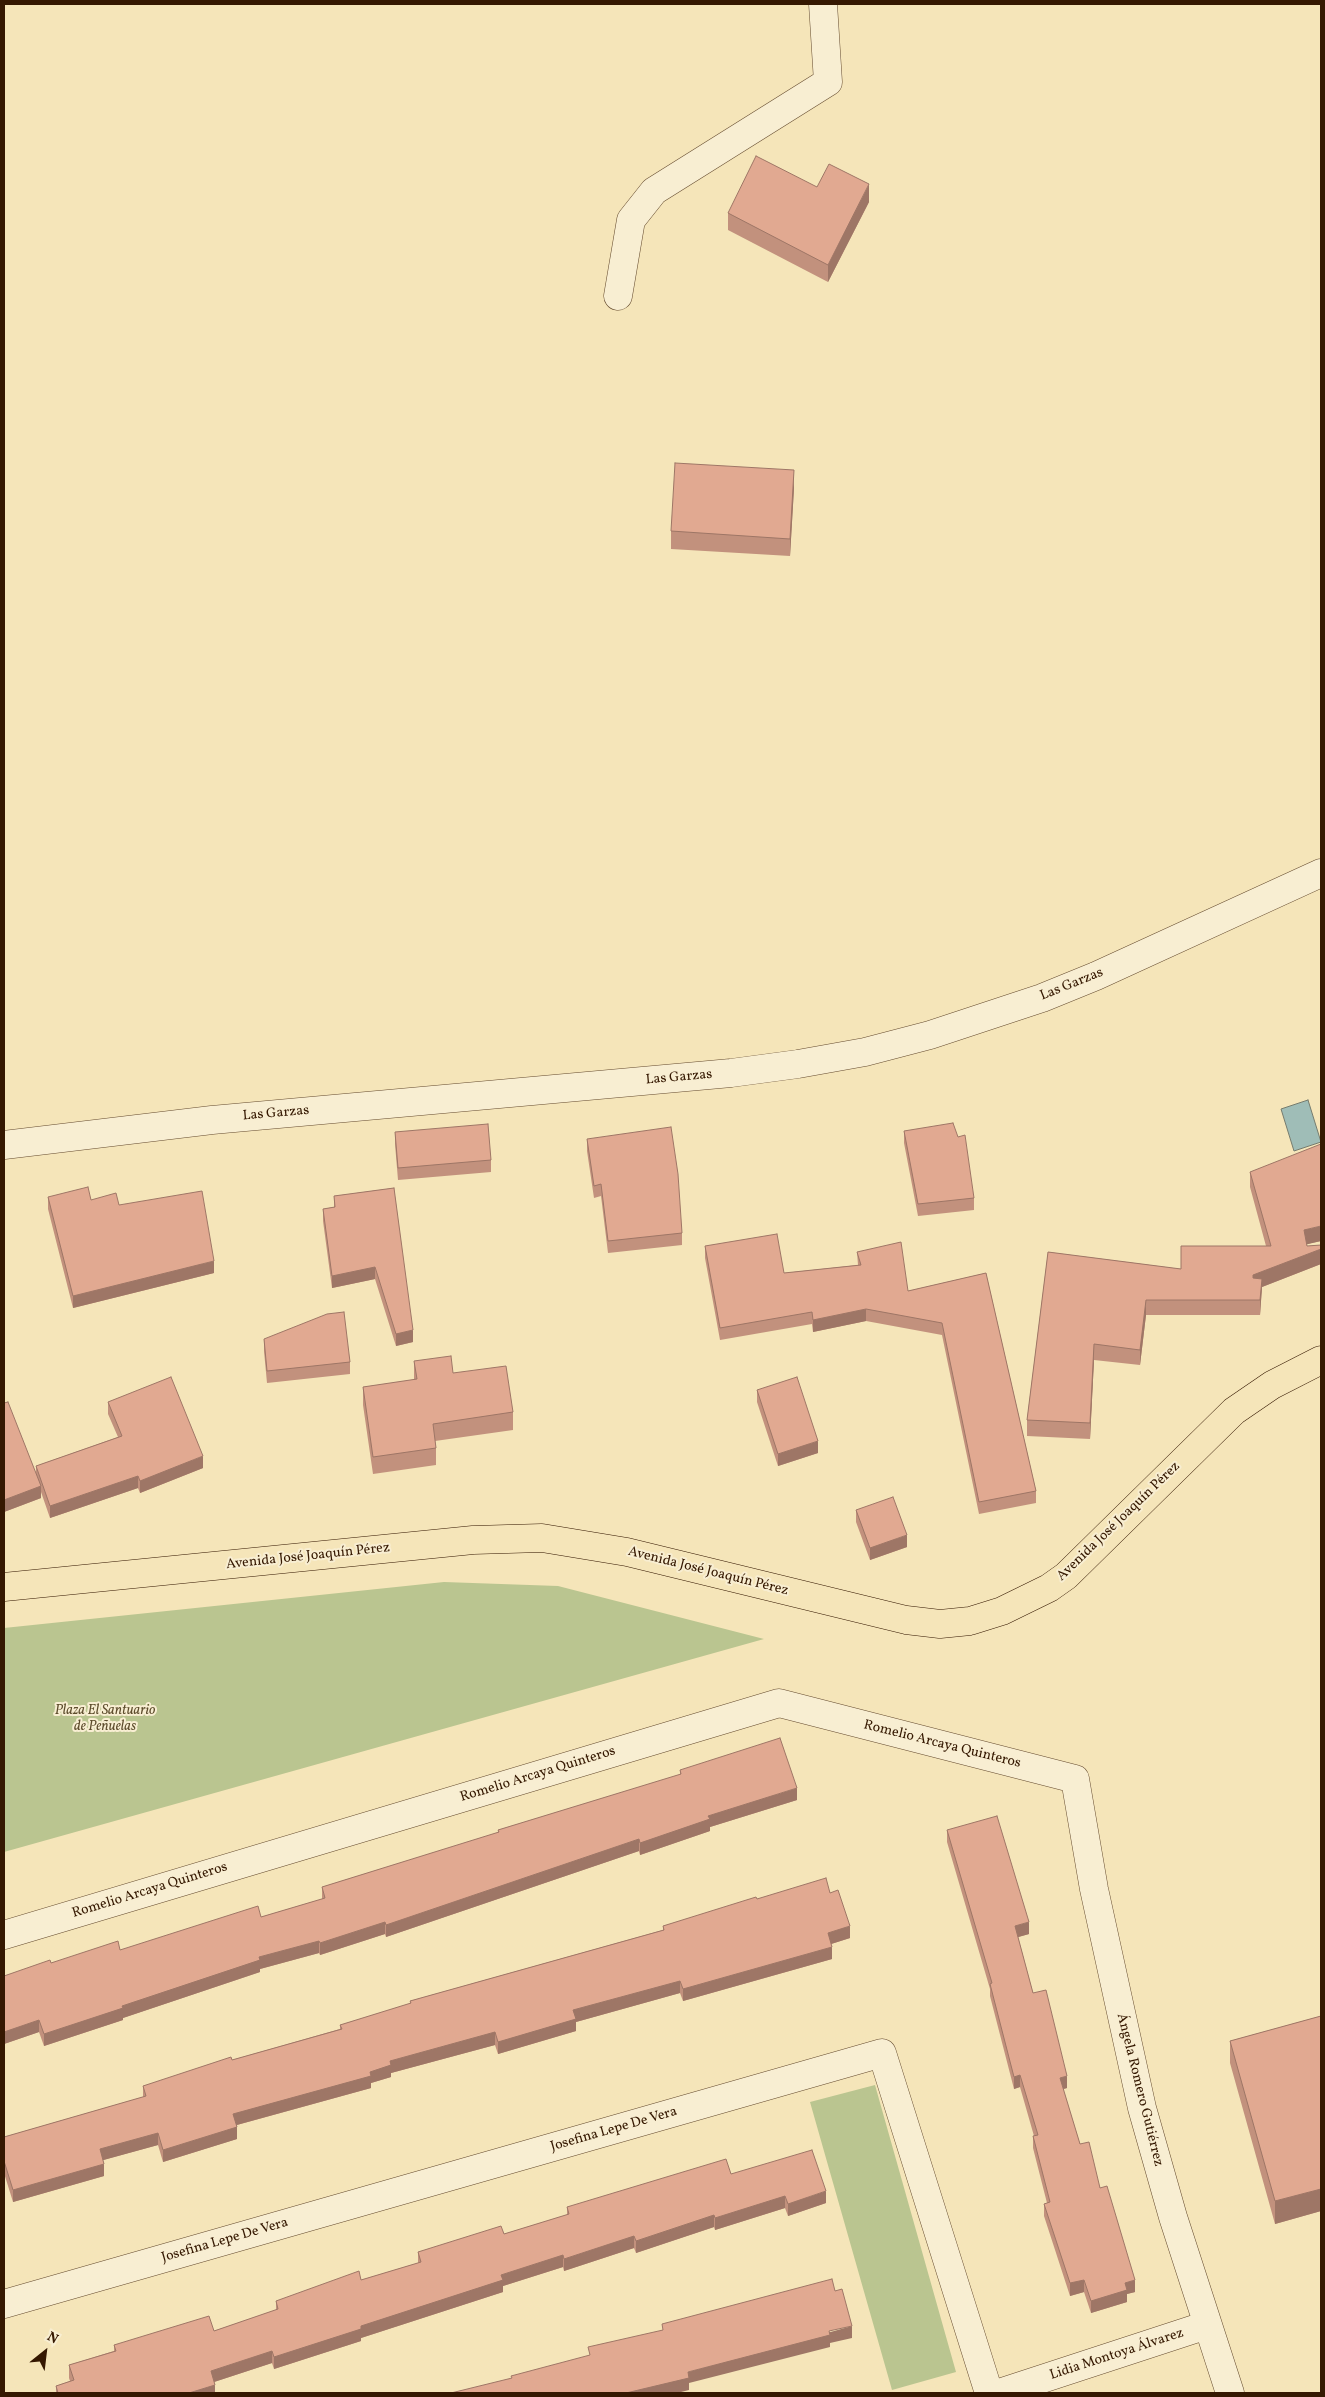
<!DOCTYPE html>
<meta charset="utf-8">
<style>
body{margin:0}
#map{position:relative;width:1325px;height:2397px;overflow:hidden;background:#f5e5b9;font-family:Vollkorn,serif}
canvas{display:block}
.frame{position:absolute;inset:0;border:5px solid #351801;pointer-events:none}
.north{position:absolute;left:20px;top:2327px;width:50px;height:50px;-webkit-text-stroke:4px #f8eed2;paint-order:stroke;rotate:29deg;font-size:14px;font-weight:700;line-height:20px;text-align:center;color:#351801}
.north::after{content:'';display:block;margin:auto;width:18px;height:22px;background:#351801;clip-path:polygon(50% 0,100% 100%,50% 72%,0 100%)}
</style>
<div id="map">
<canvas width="1325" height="2397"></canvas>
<div class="frame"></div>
<div class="north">N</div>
</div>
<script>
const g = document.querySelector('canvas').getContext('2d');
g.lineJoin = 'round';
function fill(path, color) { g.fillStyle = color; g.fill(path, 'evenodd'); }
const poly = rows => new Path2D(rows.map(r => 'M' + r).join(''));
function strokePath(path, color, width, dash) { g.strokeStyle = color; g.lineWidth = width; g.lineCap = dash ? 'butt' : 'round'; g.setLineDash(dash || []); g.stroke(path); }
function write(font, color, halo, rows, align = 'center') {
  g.font = font + ' Vollkorn,serif'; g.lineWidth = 4; g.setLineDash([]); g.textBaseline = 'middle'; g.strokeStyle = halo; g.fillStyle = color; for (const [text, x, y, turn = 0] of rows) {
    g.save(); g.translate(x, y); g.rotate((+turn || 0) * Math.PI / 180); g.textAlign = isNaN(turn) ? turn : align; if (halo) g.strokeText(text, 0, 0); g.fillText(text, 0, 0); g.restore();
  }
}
const green = poly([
 [444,1582,558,1586,764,1639,4,1852,4,1628],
 [875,2085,956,2372,892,2390,810,2102]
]);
const water = poly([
 [1308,1100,1321,1142,1294,1151,1281,1109,1308,1100]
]);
const minor = poly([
 [618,296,631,220,654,191,828,82,823,4],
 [4,1145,212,1120,731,1073,798,1064,865,1052,930,1035,1042,998,1096,976,1321,873],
 [4,1935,779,1703,1075,1779,1094,1889,1142,2108,1173,2217,1230,2393],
 [4,2304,882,2053,989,2393],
 [999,2393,1207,2325]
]);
const major = poly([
 [4,1587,473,1540,542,1538,627,1552,906,1620,940,1624,970,1621,1002,1611,1049,1588,1066,1576,1234,1411,1272,1385,1321,1360]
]);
const wall = poly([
 [817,187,869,202,828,282,728,230,728,213],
 [794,488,790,556,671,549,671,531],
 [904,1131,974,1198,974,1210,918,1216,904,1143],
 [395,1132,491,1160,491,1172,398,1180,395,1144],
 [587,1139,682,1233,682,1245,608,1253,601,1196,594,1198,587,1151],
 [1250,1172,1321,1241,1307,1244,1307,1246,1321,1245,1321,1264,1262,1287,1260,1315,1146,1315,1140,1365,1094,1360,1090,1439,1027,1436,1027,1420,1048,1252,1181,1269,1266,1246,1250,1187],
 [394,1188,413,1342,396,1346,375,1279,332,1288,323,1221,323,1209,334,1207,334,1196],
 [48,1197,91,1200,119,1205,214,1273,73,1308,48,1209],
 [705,1246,784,1273,858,1265,857,1252,908,1291,986,1273,1036,1491,1036,1503,979,1514,942,1335,866,1321,813,1332,812,1324,720,1340,705,1258],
 [264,1339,350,1362,350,1374,267,1383,264,1351],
 [414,1361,453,1373,513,1412,513,1430,435,1441,436,1448,436,1465,373,1474,363,1405,363,1387,414,1380],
 [757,1390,818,1453,778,1466,757,1402],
 [108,1402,203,1468,140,1493,138,1488,50,1518,41,1492,41,1498,4,1512,4,1403,36,1473,36,1466,118,1437,108,1414],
 [856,1510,907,1547,870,1560,856,1522],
 [680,1770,797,1800,710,1827,710,1831,640,1855,639,1851,386,1937,385,1934,320,1955,319,1953,260,1969,260,1972,123,2018,123,2020,44,2046,39,2032,4,2044,4,1976,51,1963,120,1950,261,1917,322,1899,322,1887,498,1833,498,1830,680,1775],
 [947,1830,1029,1934,1018,1937,1033,1993,1067,2088,1063,2089,1080,2144,1100,2188,1135,2292,1127,2294,1127,2302,1091,2313,1084,2292,1070,2296,1044,2216,1044,2204,1047,2203,1033,2148,1033,2136,1034,2136,1020,2087,1014,2089,990,1996,990,1989,947,1842],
 [830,1893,850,1938,831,1944,832,1959,683,2001,680,1993,576,2022,576,2031,498,2054,495,2045,391,2073,391,2077,371,2083,371,2088,237,2125,237,2139,163,2162,158,2145,103,2160,104,2176,13,2202,4,2173,4,2137,143,2097,143,2086,232,2060,340,2029,340,2025,410,2004,410,2001,663,1930,663,1926,757,1899],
 [1321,2016,1321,2211,1275,2224,1230,2063,1230,2041],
 [731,2174,826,2203,788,2216,785,2208,715,2230,714,2227,636,2253,634,2248,564,2271,563,2267,503,2286,503,2292,361,2338,361,2341,274,2369,272,2363,214,2382,215,2393,56,2393,56,2386,70,2381,69,2378,69,2365,114,2351,114,2345,214,2331,276,2310,276,2301,361,2280,418,2263,418,2252,504,2234,567,2215,567,2207]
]);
const shadedWall = poly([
 [869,184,869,202,828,282,828,265],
 [794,470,794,488,790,556,790,539],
 [1321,1226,1321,1241,1304,1245,1304,1230],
 [1321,1249,1321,1264,1262,1287,1260,1315,1260,1300,1253,1290,1253,1275],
 [214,1261,214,1273,73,1308,73,1296],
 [375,1267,375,1279,332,1288,332,1276],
 [1146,1300,1146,1315,1140,1365,1140,1350],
 [866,1309,866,1321,813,1332,813,1320],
 [413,1330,413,1342,396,1346,396,1334],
 [1094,1344,1094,1360,1090,1439,1090,1423],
 [818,1441,818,1453,778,1466,778,1454],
 [203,1456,203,1468,140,1493,140,1481],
 [138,1476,138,1488,50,1518,50,1506],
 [41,1486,41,1498,4,1512,4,1500],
 [907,1535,907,1547,870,1560,870,1548],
 [797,1788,797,1800,710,1827,710,1831,640,1855,640,1843,708,1816],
 [639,1839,639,1851,386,1937,386,1925],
 [385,1922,385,1934,320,1955,320,1943],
 [1029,1922,1029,1934,1015,1938,1015,1926],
 [850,1926,850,1938,828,1945,828,1933],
 [319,1941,319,1953,260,1969,260,1972,123,2018,123,2020,44,2046,44,2034,259,1957],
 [832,1947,832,1959,683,2001,683,1989],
 [680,1981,680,1993,576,2022,576,2031,498,2054,498,2042,573,2010],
 [39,2020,39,2032,4,2044,4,2032],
 [495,2032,495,2045,391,2073,391,2077,371,2083,371,2088,233,2126,233,2114,370,2072,390,2061],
 [1020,2075,1020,2087,1014,2089,1014,2077],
 [1067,2076,1067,2088,1060,2090,1060,2078],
 [237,2127,237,2139,163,2162,163,2150],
 [158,2133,158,2145,100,2161,100,2149],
 [104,2164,104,2176,13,2202,13,2190],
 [1321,2189,1321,2211,1275,2224,1275,2201],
 [826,2191,826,2203,788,2216,788,2204],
 [785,2196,785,2208,715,2230,715,2218],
 [714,2215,714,2227,636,2253,636,2241],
 [634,2236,634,2248,564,2271,564,2259],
 [563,2255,563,2267,503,2286,503,2292,361,2338,361,2341,274,2369,274,2357,361,2326,501,2275],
 [1084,2280,1084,2292,1070,2296,1070,2283],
 [1135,2280,1135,2292,1127,2294,1127,2302,1091,2313,1091,2301,1125,2283],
 [852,2326,852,2338,830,2343,830,2347,689,2383,689,2390,677,2393,626,2393,688,2372],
 [272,2351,272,2363,211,2383,211,2371],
 [215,2385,215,2393,189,2393]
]);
const building = poly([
 [756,156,817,187,829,164,869,184,828,265,728,213,756,156],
 [675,463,794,470,790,539,671,531,675,463],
 [953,1123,958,1137,965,1135,974,1198,918,1204,904,1131,953,1123],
 [488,1124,491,1160,398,1168,395,1132,488,1124],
 [671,1127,678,1174,682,1233,608,1241,601,1184,594,1186,587,1139,671,1127],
 [1321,1144,1321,1226,1304,1230,1307,1246,1321,1245,1321,1249,1253,1275,1253,1278,1262,1279,1260,1300,1146,1300,1140,1350,1094,1344,1090,1423,1027,1420,1048,1252,1181,1269,1181,1246,1271,1246,1250,1172,1321,1144],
 [88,1187,91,1200,116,1193,119,1205,202,1191,214,1261,73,1296,48,1197,88,1187],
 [394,1188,413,1330,396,1334,375,1267,332,1276,323,1209,335,1207,334,1196,394,1188],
 [777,1234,784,1273,861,1265,857,1252,901,1242,908,1291,986,1273,1036,1491,979,1502,942,1323,866,1309,813,1320,812,1312,720,1328,705,1246,777,1234],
 [344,1312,350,1362,267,1371,264,1339,327,1314,344,1312],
 [451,1356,453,1373,506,1366,513,1412,433,1424,436,1448,373,1457,363,1387,417,1379,414,1361,451,1356],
 [171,1377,203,1456,140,1481,138,1476,50,1506,36,1466,122,1436,108,1402,171,1377],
 [797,1377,818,1441,778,1454,757,1390,797,1377],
 [8,1402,41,1486,4,1500,4,1403,8,1402],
 [893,1497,907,1535,870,1548,856,1510,893,1497],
 [780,1738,797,1788,708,1816,710,1819,640,1843,639,1839,386,1925,385,1922,320,1943,319,1941,259,1957,260,1960,122,2006,123,2008,44,2034,39,2020,4,2032,4,1976,50,1960,51,1963,118,1941,120,1950,258,1906,261,1917,325,1898,322,1887,499,1832,498,1830,681,1774,680,1770,780,1738],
 [997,1816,1029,1922,1015,1926,1033,1993,1046,1990,1067,2076,1060,2078,1080,2144,1089,2142,1100,2188,1107,2186,1135,2280,1125,2283,1127,2290,1091,2301,1084,2280,1070,2283,1044,2204,1050,2202,1033,2136,1038,2135,1020,2075,1014,2077,990,1984,992,1983,947,1830,997,1816],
 [826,1878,830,1893,838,1890,850,1926,828,1933,832,1947,683,1989,680,1981,573,2010,576,2019,498,2042,495,2032,390,2061,391,2065,370,2072,371,2076,233,2114,237,2127,163,2150,158,2133,100,2149,104,2164,13,2190,4,2161,4,2137,146,2096,143,2086,231,2057,232,2060,342,2029,340,2025,411,2003,410,2001,664,1930,663,1926,756,1897,757,1899,826,1878],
 [1321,2016,1321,2189,1275,2201,1230,2041,1321,2016],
 [812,2150,826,2191,788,2204,785,2196,715,2218,714,2215,636,2241,634,2236,564,2259,563,2255,501,2275,503,2280,361,2326,361,2329,274,2357,272,2351,211,2371,215,2385,189,2393,58,2393,56,2386,74,2380,69,2365,116,2351,114,2345,209,2316,214,2331,278,2309,276,2301,359,2271,361,2280,421,2262,418,2252,501,2226,504,2234,569,2214,567,2207,726,2159,731,2174,812,2150],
 [832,2279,835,2291,842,2289,852,2326,829,2331,830,2335,688,2372,689,2378,626,2393,451,2393,512,2378,511,2376,590,2355,588,2347,663,2330,662,2324,832,2279]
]);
const streetNames = [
 ["Las Garzas",1072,985,-22],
 ["Las Garzas",679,1078,-5],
 ["Las Garzas",276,1114,-5],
 ["Avenida José Joaquín Pérez",1119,1522,-44],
 ["Avenida José Joaquín Pérez",308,1557,-6],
 ["Avenida José Joaquín Pérez",708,1572,14],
 ["Romelio Arcaya Quinteros",942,1745,14],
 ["Romelio Arcaya Quinteros",538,1775,-17],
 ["Romelio Arcaya Quinteros",150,1891,-17],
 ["Ángela Romero Gutiérrez",1139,2090,76],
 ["Josefina Lepe De Vera",614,2130,-16],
 ["Josefina Lepe De Vera",225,2241,-16],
 ["Lidia Montoya Álvarez",1117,2355,-18]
];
const parkNames = [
 ["Plaza El Santuario",105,1711],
 ["de Peñuelas",105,1727]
];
fill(green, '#bac590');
fill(water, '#9fbdb7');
strokePath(water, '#757b6e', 1);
strokePath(minor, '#654b2f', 29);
strokePath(major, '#351801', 29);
strokePath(minor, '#f8eed2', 28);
strokePath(major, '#f5e5b9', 28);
fill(wall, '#c2917d');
fill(shadedWall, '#9e7666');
fill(building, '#e1a991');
strokePath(building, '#9e7666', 1);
write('14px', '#351801', '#f8eed2', streetNames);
write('italic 14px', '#5d4c2c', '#f8eed2', parkNames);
</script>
